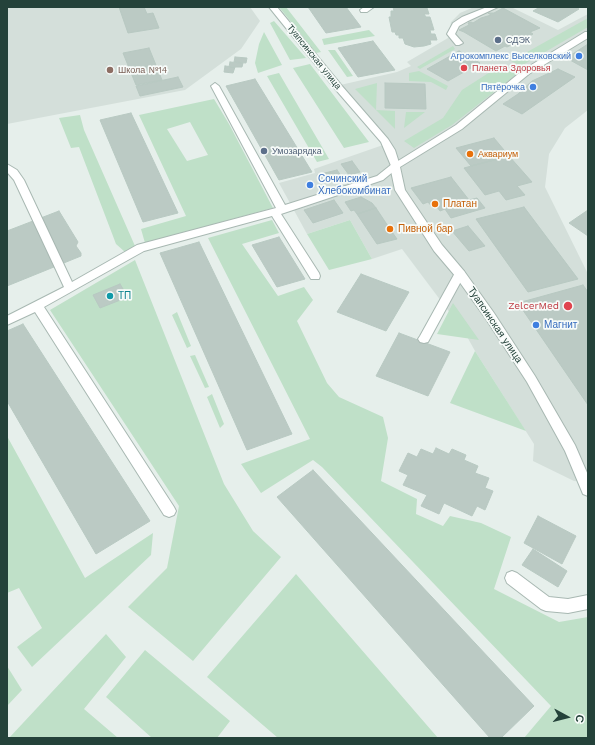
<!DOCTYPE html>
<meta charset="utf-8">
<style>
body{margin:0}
#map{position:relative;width:595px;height:745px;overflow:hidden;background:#e6efeb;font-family:"Work Sans",sans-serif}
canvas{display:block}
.frame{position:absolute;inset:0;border:8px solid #24423a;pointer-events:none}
.north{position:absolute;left:547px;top:697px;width:40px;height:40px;-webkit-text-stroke:3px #f7fbf9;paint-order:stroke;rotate:97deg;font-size:11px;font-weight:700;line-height:16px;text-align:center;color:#24423a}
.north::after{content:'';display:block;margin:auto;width:14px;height:18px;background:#24423a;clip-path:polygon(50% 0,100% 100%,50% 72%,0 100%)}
</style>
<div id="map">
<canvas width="595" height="745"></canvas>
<div class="frame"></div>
<div class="north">С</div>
</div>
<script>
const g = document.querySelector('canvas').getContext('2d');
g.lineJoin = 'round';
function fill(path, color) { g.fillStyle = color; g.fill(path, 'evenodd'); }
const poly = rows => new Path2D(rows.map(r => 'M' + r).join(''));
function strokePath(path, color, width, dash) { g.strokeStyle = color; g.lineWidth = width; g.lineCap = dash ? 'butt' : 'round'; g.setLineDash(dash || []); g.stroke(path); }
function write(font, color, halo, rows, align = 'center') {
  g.font = font + ' "Work Sans",sans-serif'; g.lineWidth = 3.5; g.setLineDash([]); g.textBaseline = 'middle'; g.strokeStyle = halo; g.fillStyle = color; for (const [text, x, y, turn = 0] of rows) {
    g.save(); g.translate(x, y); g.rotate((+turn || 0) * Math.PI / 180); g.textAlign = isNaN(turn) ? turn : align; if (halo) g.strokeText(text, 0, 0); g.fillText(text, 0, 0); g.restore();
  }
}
const built = poly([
 [7,7,250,7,260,21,241,49,185,90,7,124],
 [474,7,511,7,558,30,588,14,588,110,565,128,549,154,545,187,588,274,588,482,574,481,533,461,534,444,475,351,465,333,402,249,372,259,350,220,307,234,279,183,315,173,314,169,383,145,336,86,397,72,411,66,407,62,448,38,451,22,460,13]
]);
const green = poly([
 [279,7,286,7,321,52,316,53],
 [588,18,588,27,521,66,511,61],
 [274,21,306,58,290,60,270,23],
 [369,30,375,36,324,45,322,39],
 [264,32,282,65,258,73,255,63,259,44],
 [453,46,455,49,420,69,417,67],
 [328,50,335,50,353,76,347,77],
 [310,64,369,142,344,148,293,68],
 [501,65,517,74,452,125,414,148,404,141,443,118,462,90],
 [419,71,448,86,446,90,431,82,409,81,409,73],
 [279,73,329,159,317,162,267,76],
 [377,83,376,110,395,111,395,129,355,89],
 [214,99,229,124,273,208,145,243,141,229,186,216,139,115],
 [190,122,208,155,187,161,167,129],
 [406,112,425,112,404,128],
 [80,115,84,130,135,246,125,252,116,244,79,147,71,148,59,118],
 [272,220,279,233,242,244,278,296,304,287,313,300,297,321,327,383,339,397,383,417,388,438,381,481,417,499,416,514,443,526,450,516,481,523,511,537,494,589,559,622,588,617,588,738,524,738,551,706,322,467,313,460,261,493,241,464,310,439,208,238],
 [350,220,372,259,329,270,307,234],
 [135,260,224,484,253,531,281,557,193,661,128,607,167,568,179,506,50,310],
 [453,303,479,340,437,334],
 [177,312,191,346,187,348,172,315],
 [475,351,526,431,450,403],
 [195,355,209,387,205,388,190,356],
 [212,394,224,424,220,428,207,397],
 [7,436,85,578,153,533,151,555,32,667,17,647,42,628,19,588,7,593],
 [296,574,438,738,278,738,207,677],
 [106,634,126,657,84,709,118,738,9,738],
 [145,650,230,721,217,738,152,738,106,697],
 [7,666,22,690,7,706]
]);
const building = poly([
 [119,7,144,7,147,14,153,13,159,28,128,33,119,7],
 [308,7,346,7,361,27,326,33,308,7],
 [393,7,427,8,429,14,424,14,426,17,430,17,434,30,430,30,431,34,435,34,437,40,430,40,431,44,424,46,414,47,405,44,403,38,399,38,399,35,396,35,395,32,392,32,389,17,391,17,391,11,394,11,393,7],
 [540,7,575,7,579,9,558,22,533,11,540,7],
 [503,8,540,28,530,32,533,34,527,37,524,36,519,40,512,42,513,44,507,47,505,46,496,51,464,32,459,30,469,25,468,23,471,22,473,23,481,18,491,15,488,13,494,13,503,8],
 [373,41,395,70,358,77,338,48,373,41],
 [588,44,588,70,570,60,568,57,588,44],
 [149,48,162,80,136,85,123,53,149,48],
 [459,51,480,63,448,81,427,69,459,51],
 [235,57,247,58,246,63,234,62,235,57],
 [230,62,243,63,242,67,229,67,230,62],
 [225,66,235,67,233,73,224,72,225,66],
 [558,69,575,77,522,114,503,104,518,94,532,81,558,69],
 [178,77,183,87,140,96,136,86,178,77],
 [255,79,312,172,279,180,226,86,255,79],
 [385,83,425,84,426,109,385,108,385,83],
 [131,113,178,213,143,222,100,120,131,113],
 [494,138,509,156,471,166,456,148,494,138],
 [509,156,532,182,517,186,525,195,506,200,499,191,485,195,464,168,509,156],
 [352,161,360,172,349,175,341,164,352,161],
 [337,170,342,177,322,183,317,175,337,170],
 [451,177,469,200,477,198,485,208,451,218,445,209,440,211,437,207,433,208,428,202,423,204,411,188,451,177],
 [361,197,372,203,376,208,357,214,354,210,351,211,345,202,361,197],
 [334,200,343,213,313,223,304,210,334,200],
 [524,207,578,279,528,292,476,219,524,207],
 [376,208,390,229,397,239,377,244,357,214,376,208],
 [588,210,588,236,569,223,588,210],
 [59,211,78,242,76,246,81,253,81,256,7,286,7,231,59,211],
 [468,226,485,246,469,251,452,231,468,226],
 [279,237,305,279,277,287,252,245,279,237],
 [199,242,292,434,247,450,160,253,199,242],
 [361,274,409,292,386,331,337,312,361,274],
 [120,284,128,297,100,308,93,295,120,284],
 [583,285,588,292,588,405,518,303,583,285],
 [23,324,150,521,96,554,7,401,7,331,23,324],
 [399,333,450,352,428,396,376,376,399,333],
 [436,448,449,454,452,449,466,455,464,460,478,466,475,473,489,478,485,488,493,491,485,510,477,506,472,516,444,503,439,514,421,506,427,495,403,485,408,475,399,471,408,453,417,457,421,449,433,454,436,448],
 [313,470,534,706,501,738,490,738,277,497,313,470],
 [538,516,576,536,562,564,524,543,538,516],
 [533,549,567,571,558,587,522,565,533,549]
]);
const service = poly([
 [487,7,498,7,468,21,459,26,455,34,463,43,459,45,456,45,447,34,453,23,462,17,487,7],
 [215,83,219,86,285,205,377,176,392,164,395,163,400,166,383,180,281,214,319,273,320,276,319,279,311,279,272,216,144,251,44,307,174,507,176,511,174,515,169,517,164,515,35,312,7,325,7,316,64,287,14,180,7,172,7,164,17,170,24,180,72,282,137,245,276,208,211,86,215,83],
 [460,270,464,271,465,274,428,342,424,343,420,342,418,339,420,336,456,271,460,270],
 [512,571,517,573,549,597,568,599,588,595,588,609,568,613,546,611,541,609,507,583,505,578,507,573,512,571]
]);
const minor = poly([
 [269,7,277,7,342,86,388,139,395,150,400,166,398,168,392,168,381,142,336,90,269,7],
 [364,7,374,7,367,12,361,12,360,10,364,7]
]);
const tertiary = poly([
 [585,32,588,32,588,38,529,74,462,129,400,167,405,190,442,245,464,271,494,313,535,376,575,445,588,475,588,496,583,494,565,451,527,382,486,319,456,277,434,251,395,190,390,166,456,125,523,70,585,32]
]);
const markers = [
 [498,40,4,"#5c6f8a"],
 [579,56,4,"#3f7fe0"],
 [464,68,4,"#e0444e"],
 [110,70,4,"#8d6e63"],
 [533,87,4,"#3f7fe0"],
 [264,151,4,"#5c6f8a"],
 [470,154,4,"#e8710a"],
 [310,185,4,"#3f7fe0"],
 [435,204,4,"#e8710a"],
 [390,229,4,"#e8710a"],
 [110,296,4,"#0f9aa8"],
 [568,306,5,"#e0444e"],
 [536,325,4,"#3f7fe0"]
];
const farServicenames = [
 ["СДЭК",506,40],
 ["Умозарядка",272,151]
];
const farShopnames = [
 ["Агрокомплекс Выселковский",571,56],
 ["Пятёрочка",525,87]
];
const farStreetnames = [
 ["Туапсинская улица",314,57,51]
];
const farHealthnames = [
 ["Планета Здоровья",472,68]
];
const farEducationnames = [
 ["Школа №14",118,70]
];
const farFoodnames = [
 ["Аквариум",478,154]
];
const shopNames = [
 ["Сочинский",318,179],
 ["Хлебокомбинат",318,191],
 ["Магнит",544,325]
];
const foodNames = [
 ["Платан",443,204],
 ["Пивной бар",398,229]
];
const cultureNames = [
 ["ТП",118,296]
];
const healthNames = [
 ["ZelcerMed",559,306]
];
const streetNames = [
 ["Туапсинская улица",495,325,56]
];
fill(built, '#d4dfda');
fill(green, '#bfe0c8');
fill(building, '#bbcac4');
strokePath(building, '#b8c9c2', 1);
strokePath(service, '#a8b8b2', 2);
strokePath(minor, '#a8b8b2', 2);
strokePath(tertiary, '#a8b8b2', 2);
fill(service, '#fff');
fill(minor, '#fff');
fill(tertiary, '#fff');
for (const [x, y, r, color] of markers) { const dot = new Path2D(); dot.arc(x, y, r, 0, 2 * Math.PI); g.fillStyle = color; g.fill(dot); strokePath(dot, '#f7fbf9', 1.5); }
write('9px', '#4e5e75', '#f7fbf9', farServicenames, 'left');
write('9px', '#366cbe', '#f7fbf9', farShopnames, 'right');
write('9px', '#24423a', '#f7fbf9', farStreetnames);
write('9px', '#be3a42', '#f7fbf9', farHealthnames, 'left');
write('9px', '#785e54', '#f7fbf9', farEducationnames, 'left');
write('9px', '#c56008', '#f7fbf9', farFoodnames, 'left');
write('10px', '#366cbe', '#f7fbf9', shopNames, 'left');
write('10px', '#c56008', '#f7fbf9', foodNames, 'left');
write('10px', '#0d838f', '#f7fbf9', cultureNames, 'left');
write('10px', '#be3a42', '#f7fbf9', healthNames, 'right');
write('10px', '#24423a', '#f7fbf9', streetNames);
</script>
